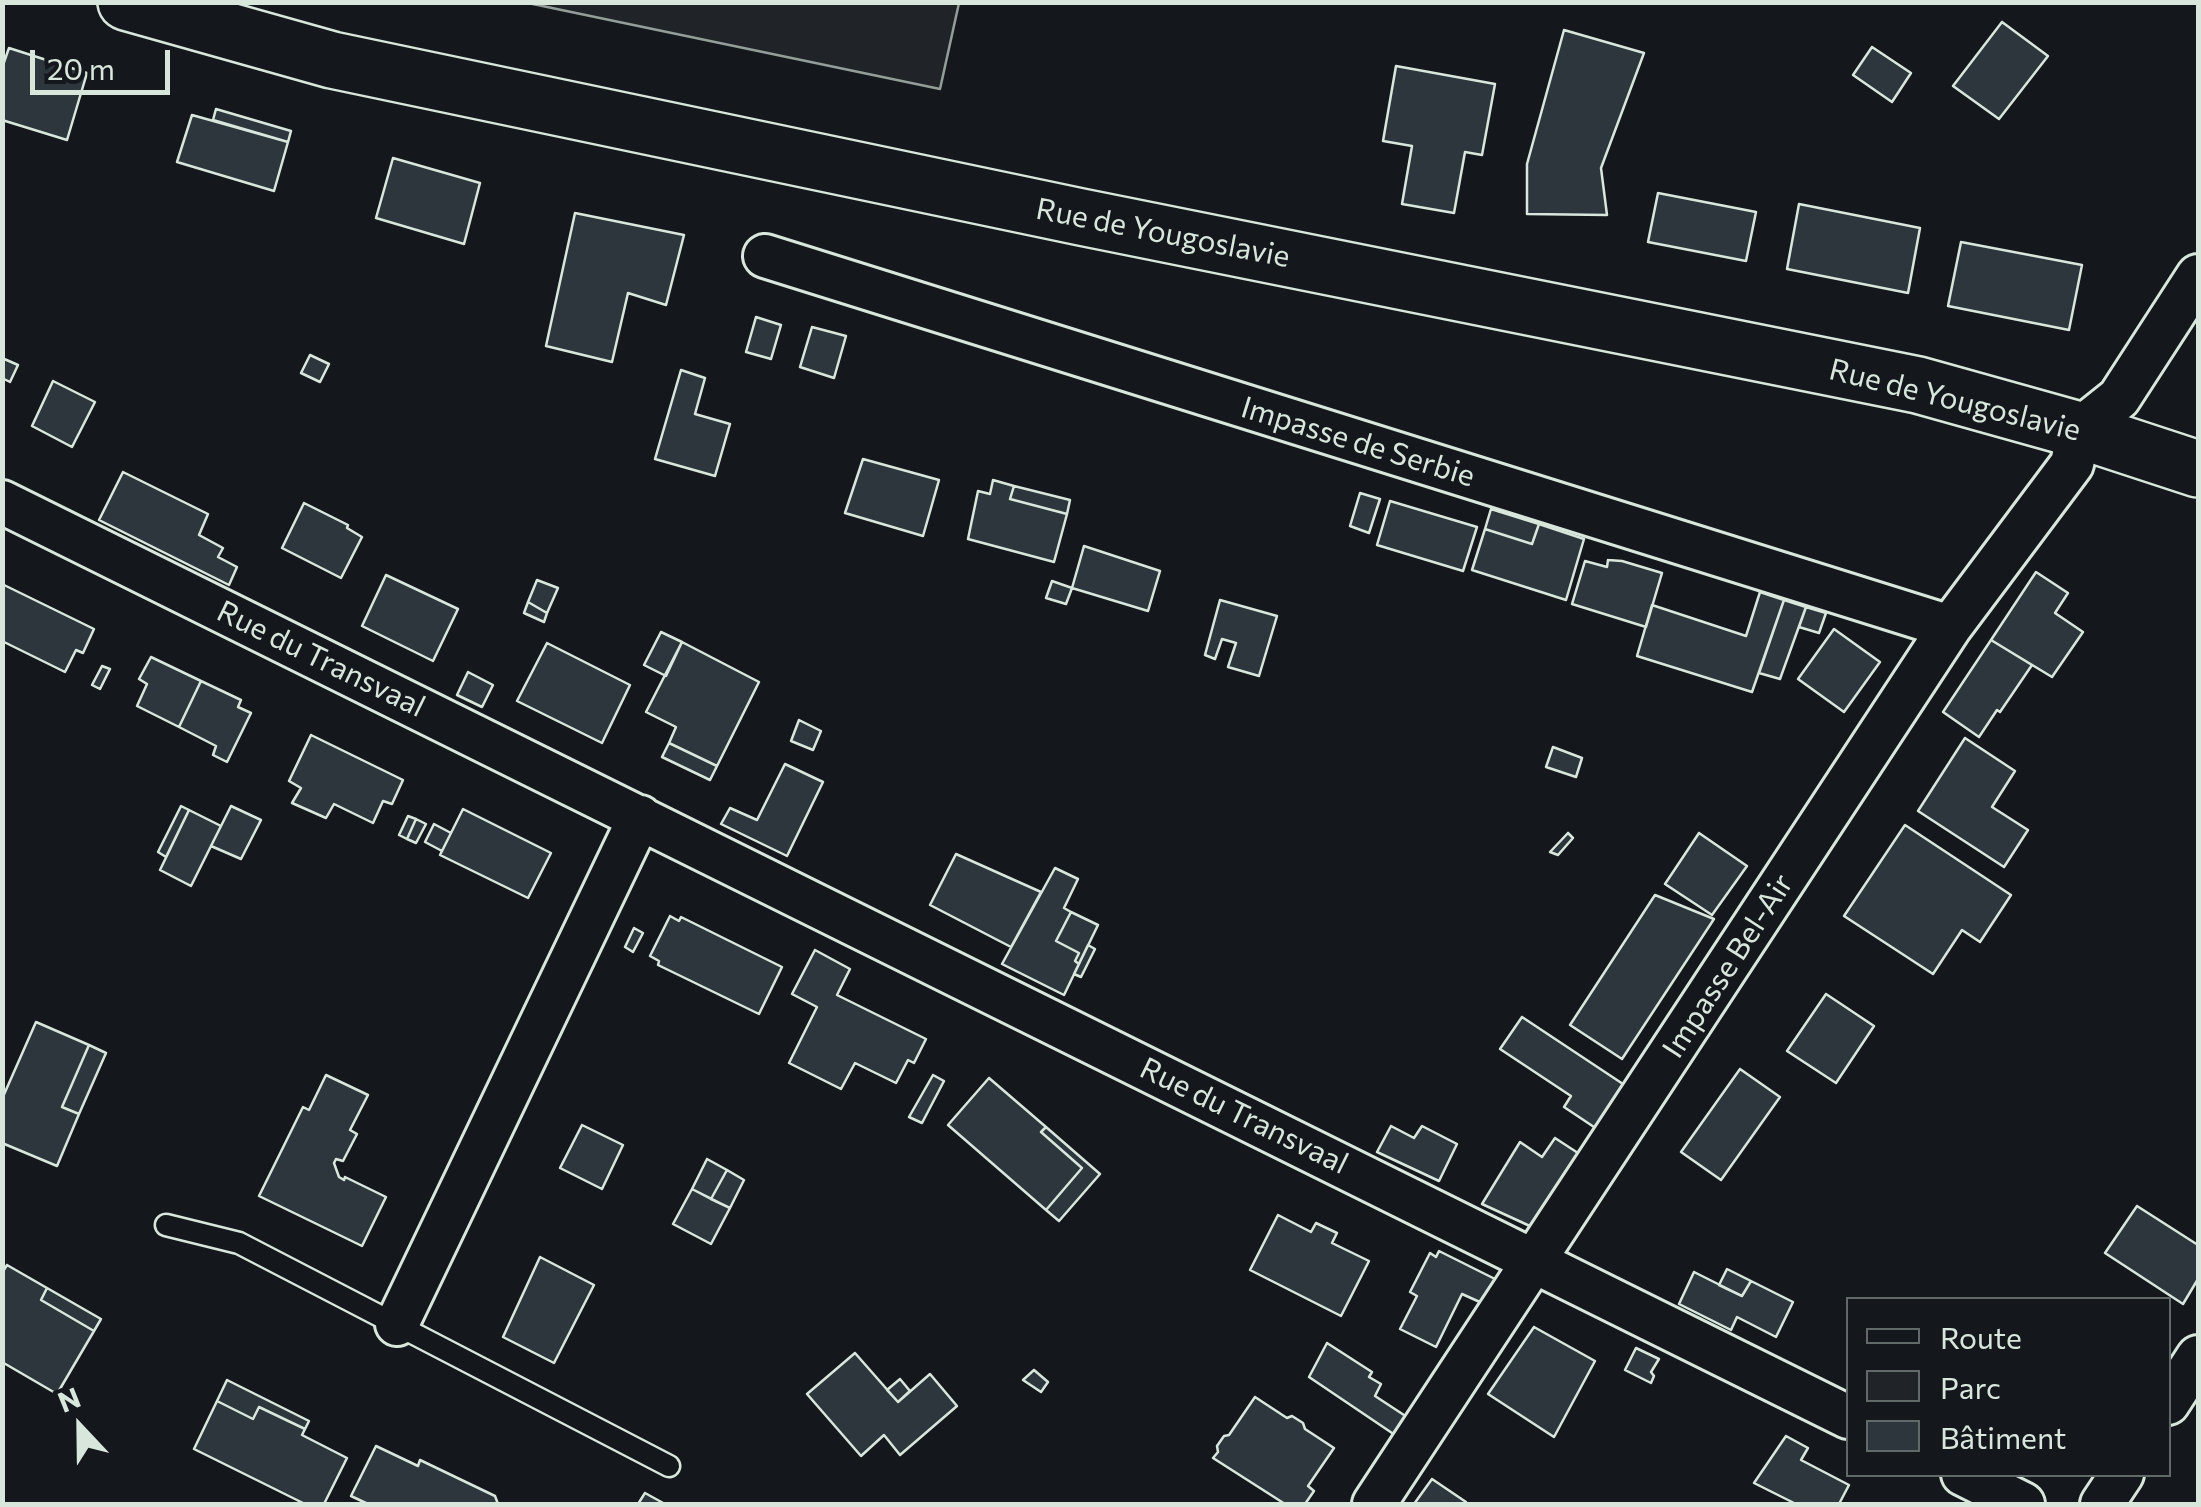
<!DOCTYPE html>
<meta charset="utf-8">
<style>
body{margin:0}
#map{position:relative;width:2201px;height:1507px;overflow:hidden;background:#14181c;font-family:Commissioner,sans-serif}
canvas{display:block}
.frame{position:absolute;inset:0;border:5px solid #d8e6dc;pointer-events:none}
.legend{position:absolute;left:1846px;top:1297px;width:325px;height:180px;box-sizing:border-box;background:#14181c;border:2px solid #626a69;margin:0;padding:12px 18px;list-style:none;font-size:30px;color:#d8e6dc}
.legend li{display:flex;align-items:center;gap:20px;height:50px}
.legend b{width:50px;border:2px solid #626a69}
.north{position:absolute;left:30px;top:1377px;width:100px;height:100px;-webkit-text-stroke:8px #14181c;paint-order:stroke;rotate:338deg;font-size:28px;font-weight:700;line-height:40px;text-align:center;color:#d8e6dc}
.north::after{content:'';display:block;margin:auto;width:35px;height:45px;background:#d8e6dc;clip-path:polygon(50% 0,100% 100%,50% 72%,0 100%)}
.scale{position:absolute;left:30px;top:50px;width:140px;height:45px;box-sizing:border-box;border:5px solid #d8e6dc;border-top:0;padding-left:12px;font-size:30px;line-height:35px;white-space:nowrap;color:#d8e6dc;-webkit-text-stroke:8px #14181c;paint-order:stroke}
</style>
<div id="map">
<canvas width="2201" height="1507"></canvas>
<div class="frame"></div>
<ul class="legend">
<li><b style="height:12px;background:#14181c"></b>Route</li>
<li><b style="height:28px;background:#202428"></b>Parc</li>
<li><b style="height:28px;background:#2c363c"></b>Bâtiment</li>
</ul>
<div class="north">N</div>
<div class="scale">20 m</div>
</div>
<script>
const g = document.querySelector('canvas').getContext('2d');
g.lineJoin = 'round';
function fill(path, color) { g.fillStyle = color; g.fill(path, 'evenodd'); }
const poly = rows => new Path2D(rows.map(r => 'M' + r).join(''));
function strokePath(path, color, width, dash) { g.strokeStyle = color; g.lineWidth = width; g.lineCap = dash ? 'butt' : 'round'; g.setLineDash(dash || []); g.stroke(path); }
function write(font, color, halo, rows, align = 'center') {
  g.font = font + ' Commissioner,sans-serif'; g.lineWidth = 8; g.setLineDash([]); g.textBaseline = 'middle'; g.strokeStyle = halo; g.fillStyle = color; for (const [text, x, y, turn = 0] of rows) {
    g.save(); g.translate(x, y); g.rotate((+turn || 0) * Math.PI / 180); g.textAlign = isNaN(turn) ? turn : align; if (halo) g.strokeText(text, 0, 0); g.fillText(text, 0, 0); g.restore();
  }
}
const green = poly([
 [528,3,959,2,959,3,940,89,528,3]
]);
const building = poly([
 [2002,22,2048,56,1999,119,1953,86,2002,22],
 [1564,30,1644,53,1601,168,1607,215,1527,214,1527,164,1564,30],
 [1872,47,1911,73,1892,102,1853,75,1872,47],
 [9,48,87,73,67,140,2,120,2,68,9,48],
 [1396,66,1495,84,1482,155,1465,152,1454,213,1402,204,1412,146,1383,141,1396,66],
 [216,109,291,131,288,142,213,120,216,109],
 [192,115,288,142,274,191,177,162,192,115],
 [393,158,480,183,464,244,376,218,393,158],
 [1658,193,1756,212,1746,261,1648,242,1658,193],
 [1799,204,1920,228,1908,293,1787,269,1799,204],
 [575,213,684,235,666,305,628,293,612,362,546,346,575,213],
 [1961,242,2082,265,2069,330,1948,306,1961,242],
 [756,317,781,325,771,359,746,352,756,317],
 [812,327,846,336,834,378,800,367,812,327],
 [310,355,329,364,320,382,301,373,310,355],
 [2,358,18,365,10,382,2,378,2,358],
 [681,370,705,378,695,414,730,424,715,476,655,459,681,370],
 [53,381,95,402,72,447,32,426,53,381],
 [863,459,939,480,923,536,845,513,863,459],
 [123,472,208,514,199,535,223,548,218,557,237,567,229,585,99,520,123,472],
 [993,480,1014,486,1010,499,1067,514,1054,562,968,539,978,491,990,494,993,480],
 [1014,486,1070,500,1067,514,1010,499,1014,486],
 [1360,493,1380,499,1369,533,1350,526,1360,493],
 [1390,501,1477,527,1463,571,1377,545,1390,501],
 [304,503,348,525,347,528,362,537,341,578,282,548,304,503],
 [1491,509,1539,524,1532,544,1485,529,1491,509],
 [1539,524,1584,539,1566,600,1472,570,1485,529,1532,544,1539,524],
 [1084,546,1160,571,1148,611,1072,588,1084,546],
 [1608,560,1622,561,1662,573,1646,627,1572,604,1585,561,1607,567,1608,560],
 [2036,572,2068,593,2055,613,2083,632,2052,677,1991,640,2036,572],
 [386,575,458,609,433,661,362,626,386,575],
 [537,580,558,588,547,613,528,602,537,580],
 [1052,581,1072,588,1066,604,1046,598,1052,581],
 [2,584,94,629,83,653,76,650,65,672,2,641,2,584],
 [1760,592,1784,600,1752,692,1637,656,1652,605,1746,636,1760,592],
 [1220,600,1277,616,1259,676,1228,667,1236,643,1222,639,1215,659,1205,655,1220,600],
 [1784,600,1806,607,1780,679,1759,673,1784,600],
 [528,602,547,613,544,622,524,613,528,602],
 [1806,607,1826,613,1819,633,1799,627,1806,607],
 [1834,629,1880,662,1844,712,1798,679,1834,629],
 [661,632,682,642,666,676,644,665,661,632],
 [1991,640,2032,665,2000,712,1997,710,1979,737,1943,712,1991,640],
 [682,642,759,682,717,766,669,743,676,727,646,712,682,642],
 [547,643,630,685,602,743,517,701,547,643],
 [151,657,201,681,179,727,137,706,147,684,139,679,151,657],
 [102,666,110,669,100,689,92,685,102,666],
 [468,672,493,685,482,707,457,695,468,672],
 [201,681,241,700,238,707,251,713,227,762,213,755,216,746,179,727,201,681],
 [799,720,821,731,813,750,791,741,799,720],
 [311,735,403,780,392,804,383,801,373,823,334,804,326,818,292,803,301,788,289,781,311,735],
 [1965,738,2015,771,1992,807,2028,830,2004,867,1918,811,1965,738],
 [669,743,717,766,710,780,662,757,669,743],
 [1553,747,1582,758,1576,777,1546,767,1553,747],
 [785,764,823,782,787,856,721,824,730,808,757,820,785,764],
 [181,806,189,810,166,857,158,852,181,806],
 [231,806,261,820,241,859,211,846,231,806],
 [463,809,551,853,528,898,440,855,463,809],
 [189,810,221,826,191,886,160,870,189,810],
 [408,816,416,819,407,839,399,835,408,816],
 [416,819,426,824,416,843,407,839,416,819],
 [434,824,451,833,442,851,425,842,434,824],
 [1905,825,2011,895,1980,942,1962,930,1933,974,1844,916,1905,825],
 [1568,833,1573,838,1558,855,1550,852,1568,833],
 [1699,833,1747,866,1712,915,1665,884,1699,833],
 [956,854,1041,892,1011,947,930,905,956,854],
 [1055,868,1078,879,1064,908,1071,912,1056,941,1079,953,1075,961,1079,964,1064,995,1002,964,1055,868],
 [1655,895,1714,919,1622,1059,1570,1025,1655,895],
 [1071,912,1098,925,1079,964,1075,961,1079,953,1056,941,1071,912],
 [670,916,679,921,681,917,782,967,759,1014,658,965,659,961,650,956,670,916],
 [634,928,643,933,633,952,625,947,634,928],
 [1088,945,1095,949,1081,977,1074,974,1088,945],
 [815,950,850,969,837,995,926,1039,914,1063,908,1060,896,1083,855,1063,841,1089,789,1063,817,1007,792,994,815,950],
 [1826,994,1874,1026,1836,1083,1787,1051,1826,994],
 [1522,1017,1626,1086,1597,1129,1564,1107,1571,1096,1500,1049,1522,1017],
 [36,1022,89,1045,62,1107,79,1114,57,1166,2,1143,2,1099,36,1022],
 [89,1045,106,1053,79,1114,62,1107,89,1045],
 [1740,1069,1780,1097,1721,1180,1681,1152,1740,1069],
 [326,1075,368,1095,350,1130,357,1134,343,1161,336,1159,334,1163,339,1177,344,1180,345,1177,386,1197,362,1246,259,1196,303,1107,309,1110,326,1075],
 [933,1075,944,1081,922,1123,909,1117,933,1075],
 [989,1078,1046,1127,1041,1132,1082,1168,1046,1210,948,1125,989,1078],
 [582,1125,623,1145,602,1189,560,1168,582,1125],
 [1391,1126,1414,1138,1422,1126,1457,1144,1439,1181,1377,1152,1391,1126],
 [1046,1127,1100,1174,1059,1221,1046,1210,1082,1168,1041,1132,1046,1127],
 [1555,1138,1581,1155,1532,1227,1482,1204,1520,1142,1542,1157,1555,1138],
 [707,1159,727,1170,711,1199,692,1189,707,1159],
 [727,1170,744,1180,730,1208,711,1199,727,1170],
 [692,1189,730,1208,711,1244,673,1224,692,1189],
 [2137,1206,2198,1245,2198,1279,2183,1304,2105,1253,2137,1206],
 [1278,1215,1311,1232,1316,1223,1337,1233,1332,1243,1369,1261,1341,1316,1250,1270,1278,1215],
 [1439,1251,1497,1280,1482,1303,1462,1294,1436,1347,1400,1329,1417,1296,1410,1292,1430,1253,1436,1257,1439,1251],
 [540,1257,594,1285,554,1363,503,1337,540,1257],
 [7,1265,47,1288,41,1300,94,1331,57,1394,2,1362,2,1273,7,1265],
 [1727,1269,1751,1281,1742,1296,1719,1285,1727,1269],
 [1694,1272,1742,1296,1751,1281,1793,1302,1776,1337,1737,1317,1731,1330,1679,1304,1694,1272],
 [47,1288,101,1319,94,1331,41,1300,47,1288],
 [1534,1327,1595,1361,1554,1437,1488,1394,1534,1327],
 [1327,1343,1372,1372,1369,1377,1381,1384,1375,1396,1407,1417,1395,1435,1309,1377,1327,1343],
 [1636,1348,1659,1359,1651,1372,1654,1376,1651,1383,1625,1370,1636,1348],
 [855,1353,898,1402,930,1374,957,1406,900,1455,884,1435,861,1456,807,1394,855,1353],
 [1034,1370,1048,1382,1041,1392,1023,1380,1034,1370],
 [900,1379,910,1391,898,1402,887,1390,900,1379],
 [227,1380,309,1421,305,1429,259,1407,253,1419,217,1401,227,1380],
 [1255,1397,1287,1418,1292,1416,1303,1423,1305,1429,1334,1448,1308,1486,1314,1491,1305,1504,1285,1504,1213,1458,1218,1452,1217,1446,1224,1436,1229,1435,1255,1397],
 [217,1401,253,1419,259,1407,305,1429,302,1435,347,1458,324,1504,305,1504,194,1449,217,1401],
 [1786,1436,1808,1448,1801,1460,1849,1485,1839,1504,1796,1504,1754,1483,1786,1436],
 [376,1446,418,1466,420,1460,495,1496,498,1504,368,1504,351,1496,376,1446],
 [1432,1479,1466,1502,1464,1504,1414,1504,1432,1479],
 [645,1493,665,1504,638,1504,645,1493]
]);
const service = poly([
 [166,1225,239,1243,669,1466]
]);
const minor = poly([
 [765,256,1950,627],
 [2,502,1848,1417],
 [397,1324,640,817],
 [2168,1403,2198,1357],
 [1963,1474,2023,1504],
 [1374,1504,1950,627,2072,464,2079,430,2119,398,2198,276],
 [2102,1504,2122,1474]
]);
const secondary = poly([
 [126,2,332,60,1081,217,1918,385,2079,430,2198,469]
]);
const streetNames = [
 ["Rue de Yougoslavie",1163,233,11],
 ["Rue de Yougoslavie",1955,400,14],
 ["Impasse de Serbie",1358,442,17],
 ["Rue du Transvaal",321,659,26],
 ["Impasse Bel-Air",1728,966,-57],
 ["Rue du Transvaal",1244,1116,26]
];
fill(green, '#202428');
strokePath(green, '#939e99', 2.5);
fill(building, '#2c363c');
strokePath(building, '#d8e6dc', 2.5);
strokePath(service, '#d8e6dc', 25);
strokePath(minor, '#d8e6dc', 48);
strokePath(secondary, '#d8e6dc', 60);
strokePath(service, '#14181c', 20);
strokePath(minor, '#14181c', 42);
strokePath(secondary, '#14181c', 55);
write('30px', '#d8e6dc', '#14181c', streetNames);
</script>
